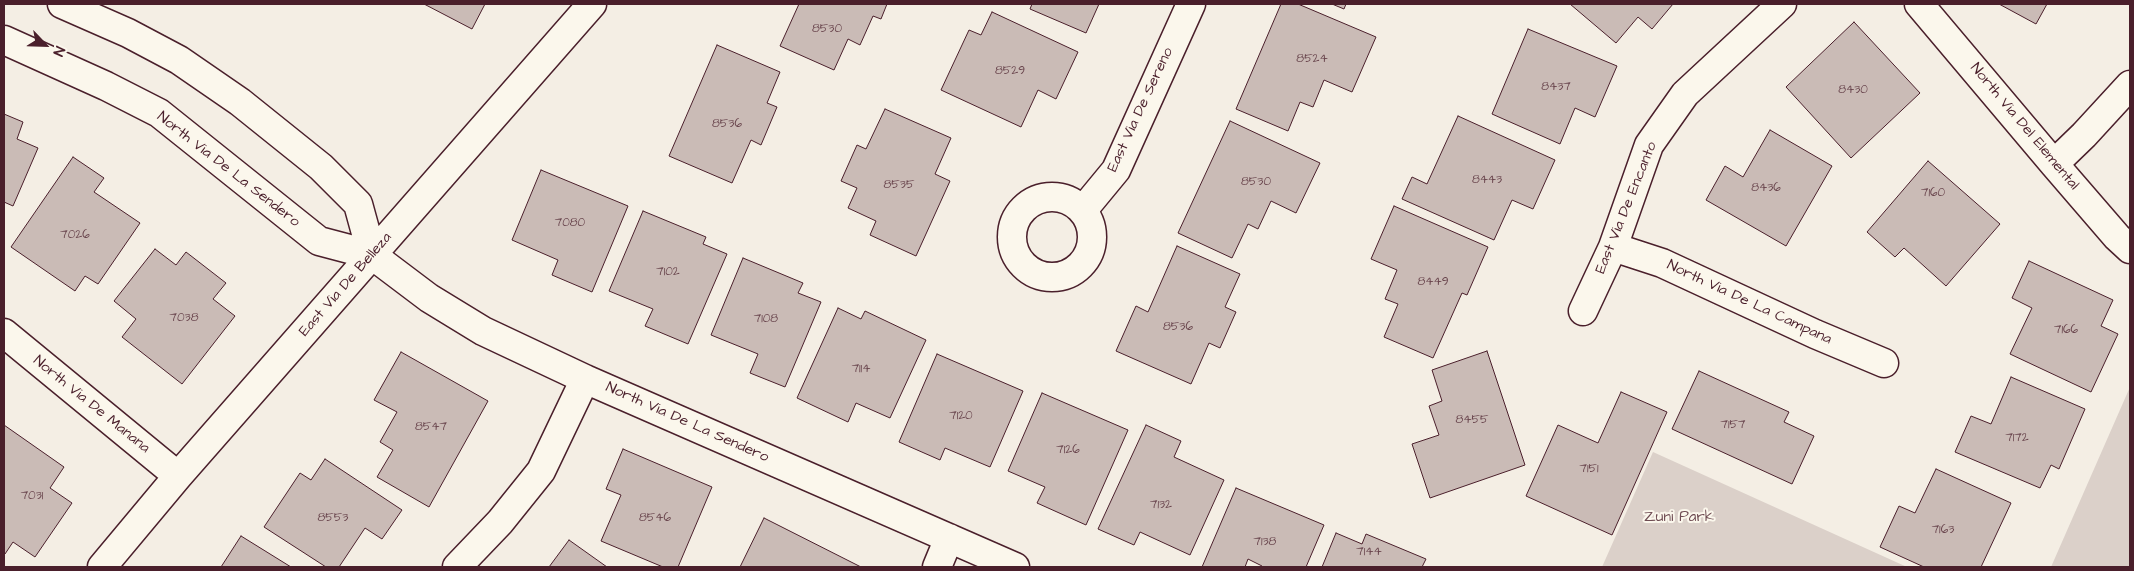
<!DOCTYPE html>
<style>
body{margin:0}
#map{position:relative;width:2134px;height:571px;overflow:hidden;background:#f4eee4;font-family:"Architects Daughter",sans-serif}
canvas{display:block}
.frame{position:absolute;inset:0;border:5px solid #4a1f2b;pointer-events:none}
.north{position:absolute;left:20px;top:20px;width:50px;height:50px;-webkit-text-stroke:4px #fbf7ec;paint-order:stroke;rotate:114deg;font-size:14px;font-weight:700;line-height:20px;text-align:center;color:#4a1f2b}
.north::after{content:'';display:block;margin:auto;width:18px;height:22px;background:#4a1f2b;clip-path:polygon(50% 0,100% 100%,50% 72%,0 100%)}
</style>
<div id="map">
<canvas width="2134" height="571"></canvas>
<div class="frame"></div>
<div class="north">N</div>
</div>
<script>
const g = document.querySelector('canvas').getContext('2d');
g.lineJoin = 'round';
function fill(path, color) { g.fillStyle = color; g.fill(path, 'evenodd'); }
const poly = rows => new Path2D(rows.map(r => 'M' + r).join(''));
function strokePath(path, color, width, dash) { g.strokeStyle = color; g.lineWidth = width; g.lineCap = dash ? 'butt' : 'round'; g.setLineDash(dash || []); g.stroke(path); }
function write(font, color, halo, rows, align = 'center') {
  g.font = font + ' "Architects Daughter",sans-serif'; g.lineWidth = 4; g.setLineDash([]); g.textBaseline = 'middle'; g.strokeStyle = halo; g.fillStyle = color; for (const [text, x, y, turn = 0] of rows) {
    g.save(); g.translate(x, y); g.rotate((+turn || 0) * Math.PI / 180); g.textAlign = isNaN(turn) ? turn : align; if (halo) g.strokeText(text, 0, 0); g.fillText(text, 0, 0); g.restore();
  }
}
const green = poly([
 [2130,387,2130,567,2051,567],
 [1653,452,1907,567,1602,567]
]);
const building = poly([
 [424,4,485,4,472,29,424,4],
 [799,4,887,4,881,19,873,16,860,45,848,39,834,70,780,46,799,4],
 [1032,4,1099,4,1086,33,1030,9,1032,4],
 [1281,4,1298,4,1376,37,1352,92,1324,80,1313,107,1300,102,1288,131,1236,109,1281,4],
 [1332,4,1346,4,1344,9,1332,4],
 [1570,4,1673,4,1652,29,1638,17,1616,43,1570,4],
 [1999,4,2047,4,2036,24,1999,4],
 [992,12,1078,52,1056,99,1038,90,1021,127,941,90,969,30,981,35,992,12],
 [1854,22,1920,93,1851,158,1786,87,1854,22],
 [1528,29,1617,66,1595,117,1575,108,1560,144,1492,114,1528,29],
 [717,45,780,72,767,103,777,107,761,145,751,140,732,183,669,156,717,45],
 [885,109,951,138,935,174,950,181,916,256,870,235,876,221,848,208,857,188,841,181,857,145,866,149,885,109],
 [4,114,23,122,17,139,38,148,13,206,4,202,4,114],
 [1458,116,1555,160,1533,209,1512,200,1494,240,1402,199,1412,177,1427,184,1458,116],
 [1230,121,1320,163,1296,213,1271,201,1258,229,1248,224,1232,258,1178,233,1230,121],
 [1770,130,1832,166,1786,246,1706,200,1725,166,1743,177,1770,130],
 [73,157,104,178,94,192,140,223,98,284,85,276,75,291,11,247,73,157],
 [1928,161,2000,224,1946,286,1904,248,1895,257,1867,232,1928,161],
 [541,170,628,206,592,292,552,275,558,260,512,240,541,170],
 [1394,206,1488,247,1467,295,1462,293,1433,358,1384,337,1398,304,1385,299,1397,270,1371,259,1394,206],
 [643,211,706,237,703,244,727,254,688,344,645,326,653,309,609,291,643,211],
 [1177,246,1240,274,1225,307,1236,312,1220,348,1209,343,1191,384,1116,351,1136,306,1148,312,1177,246],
 [155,249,176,265,186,252,226,283,213,299,235,316,182,384,122,337,136,319,114,301,155,249],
 [743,258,803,283,798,293,821,302,785,387,750,373,758,354,711,335,743,258],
 [2029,261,2113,300,2101,326,2118,334,2091,392,2010,354,2032,308,2012,298,2029,261],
 [838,308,861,319,865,311,926,340,890,418,856,403,848,422,797,398,838,308],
 [1487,351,1525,465,1430,498,1412,444,1439,435,1429,406,1442,401,1432,370,1487,351],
 [401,352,488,401,429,507,377,477,393,450,380,442,397,412,374,400,401,352],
 [937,354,1023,391,990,467,945,448,940,460,899,442,937,354],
 [1699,371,1789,412,1784,422,1814,436,1792,484,1672,429,1699,371],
 [2011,377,2085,409,2059,469,2051,465,2040,488,1955,452,1971,416,1991,424,2011,377],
 [1621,392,1667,412,1612,535,1526,496,1558,425,1598,443,1621,392],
 [1042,393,1128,430,1086,525,1037,503,1045,487,1008,471,1042,393],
 [4,425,64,467,50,488,72,503,35,557,13,542,5,554,4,553,4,425],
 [1146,425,1181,441,1174,457,1224,480,1190,555,1140,532,1134,545,1098,529,1146,425],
 [623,449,712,487,678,567,663,567,601,541,621,495,606,489,623,449],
 [325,459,402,510,382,539,365,528,339,567,326,567,264,527,300,473,311,480,325,459],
 [1936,469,2011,503,1981,567,1924,567,1880,547,1899,506,1915,513,1936,469],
 [1236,488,1324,525,1306,567,1262,567,1262,566,1248,559,1245,567,1202,567,1236,488],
 [764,518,861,567,740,567,764,518],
 [1336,533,1362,544,1366,534,1426,559,1422,567,1322,567,1336,533],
 [241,536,291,567,221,567,241,536],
 [569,540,607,567,549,567,569,540]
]);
const minor = poly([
 [62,4,128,33,179,60,240,102,321,167,358,204,372,255],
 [1919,4,2054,164,2117,237,2130,249],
 [4,40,106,86,159,113,319,241,372,255,429,298,483,331,585,379,1015,567],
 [2054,164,2084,135,2130,85],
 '1012 237a40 40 0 1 1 80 0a40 40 0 1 1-80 0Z',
 [1083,210,1116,170,1191,4],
 [1613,247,1662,263,1815,334,1884,363],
 [1583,311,1613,247,1649,145,1685,94,1782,4],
 [4,333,178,476],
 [102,567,178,476,592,4],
 [457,567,500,522,541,471,585,379],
 [937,567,949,538]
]);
const numberNames = [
 ["8530",827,29],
 ["8524",1312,59],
 ["8529",1010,71],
 ["8437",1556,87],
 ["8430",1853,90],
 ["8536",727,124],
 ["8443",1487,180],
 ["8530",1256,182],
 ["8535",899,185],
 ["8436",1766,188],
 ["7160",1933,193],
 ["7080",570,223],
 ["7026",75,235],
 ["7102",668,272],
 ["8449",1433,282],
 ["7038",184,318],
 ["7108",766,319],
 ["8536",1178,327],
 ["7166",2066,330],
 ["7114",861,369],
 ["7120",961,416],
 ["8455",1472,420],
 ["7157",1733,425],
 ["8547",431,427],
 ["7172",2017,438],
 ["7126",1068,450],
 ["7151",1589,469],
 ["7031",32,496],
 ["7132",1161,505],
 ["8553",333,518],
 ["8546",655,518],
 ["7163",1943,530],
 ["7138",1265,542],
 ["7144",1369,552]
];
const streetNames = [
 ["East Via De Sereno",1141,110,-65],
 ["North Via Del Elemental",2024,127,50],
 ["North Via De La Sendero",228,170,38],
 ["East Via De Encanto",1627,208,-68],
 ["East Via De Belleza",346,285,-49],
 ["North Via De La Campana",1749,303,25],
 ["North Via De Manana",91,405,39],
 ["North Via De La Sendero",687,423,24]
];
const parkNames = [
 ["Zuni Park",1679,518]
];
fill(green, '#dbd0c9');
fill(building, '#cabbb6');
strokePath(building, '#4a1f2b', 1);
strokePath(minor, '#4a1f2b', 31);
strokePath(minor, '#fbf7ec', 28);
write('12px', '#6a464e', null, numberNames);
write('15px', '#4a1f2b', '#fbf7ec', streetNames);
write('15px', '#6e4b52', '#fbf7ec', parkNames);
</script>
